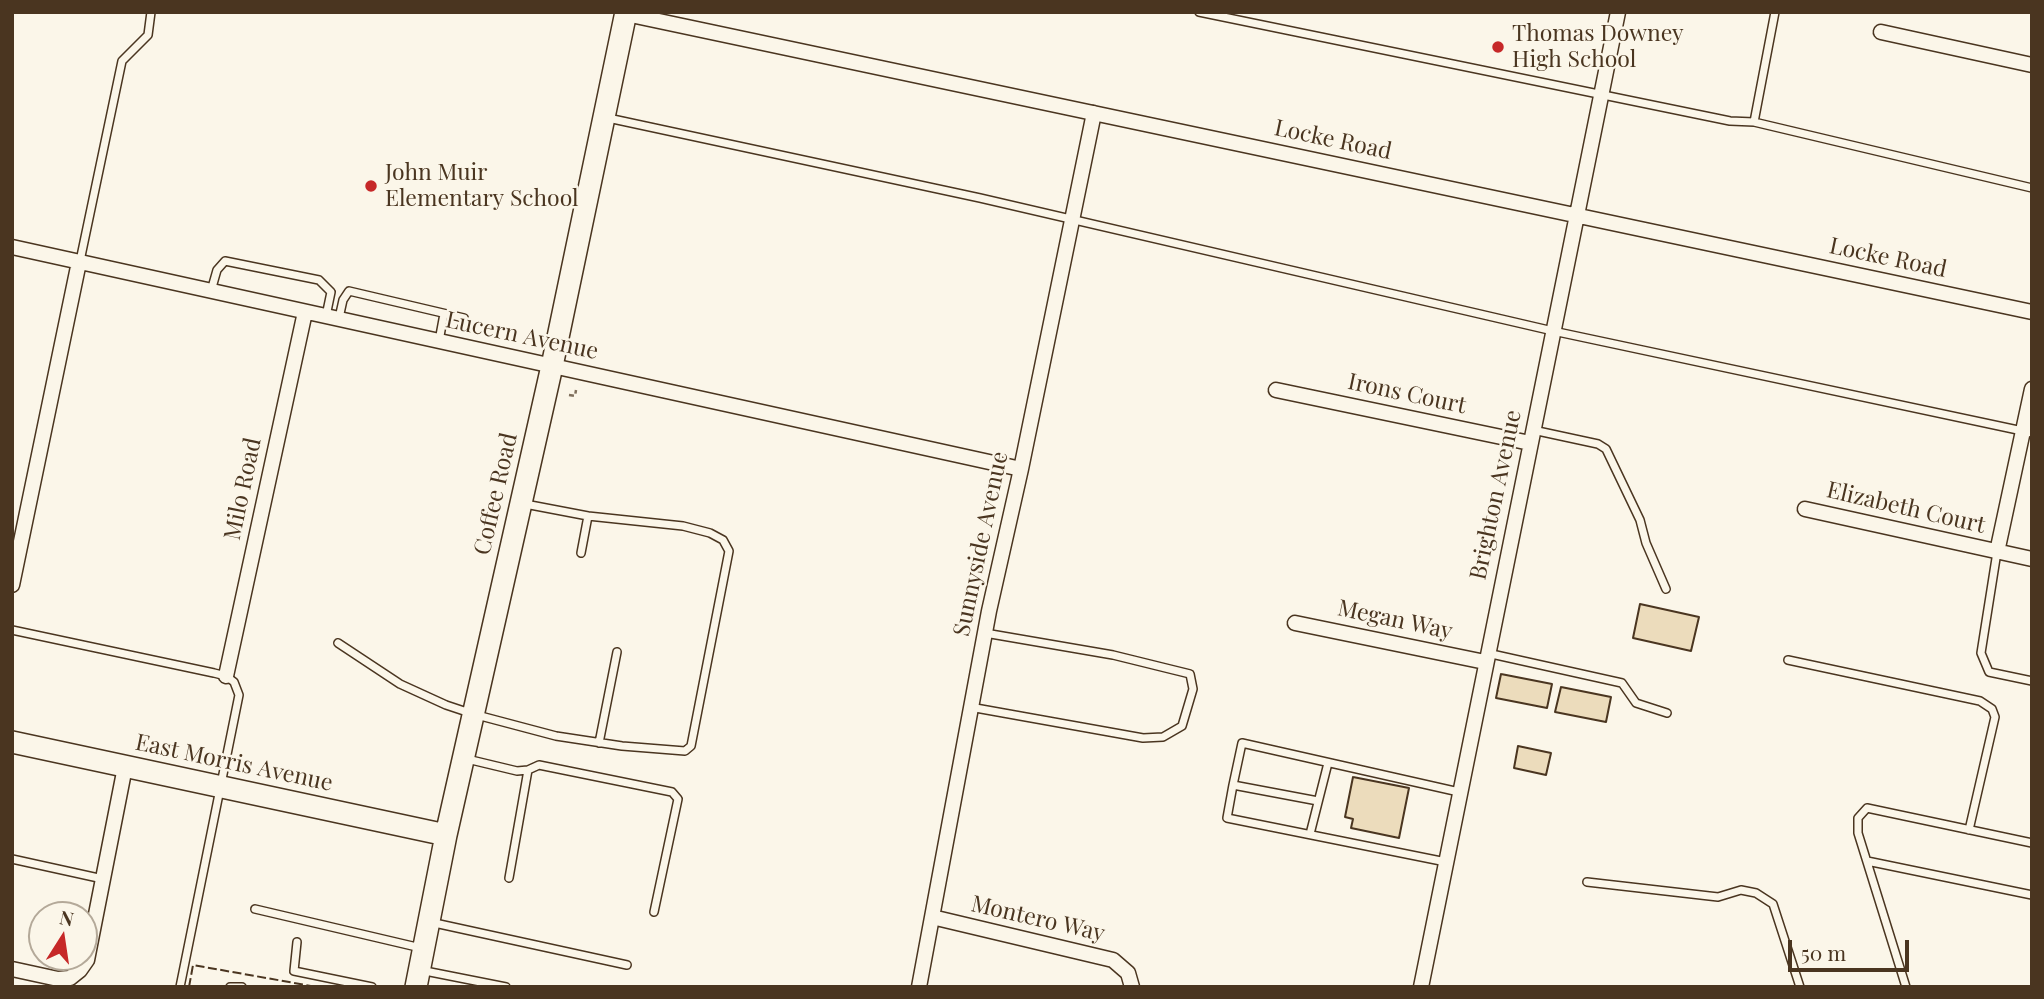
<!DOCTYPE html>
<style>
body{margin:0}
#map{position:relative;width:2044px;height:999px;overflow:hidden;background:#fbf6e9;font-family:"Playfair Display",serif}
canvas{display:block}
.frame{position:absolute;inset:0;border:14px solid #4a3520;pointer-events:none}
.north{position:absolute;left:28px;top:901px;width:70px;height:70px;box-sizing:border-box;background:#fbf6e9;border:2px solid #b4a999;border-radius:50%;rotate:12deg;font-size:19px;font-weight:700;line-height:28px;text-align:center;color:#4a3520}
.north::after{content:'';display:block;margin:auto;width:24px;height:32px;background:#c62828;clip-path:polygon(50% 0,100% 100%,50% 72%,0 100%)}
.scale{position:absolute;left:1788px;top:940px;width:121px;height:32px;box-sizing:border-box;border:4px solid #4a3520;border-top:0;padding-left:9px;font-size:21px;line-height:24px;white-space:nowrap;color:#4a3520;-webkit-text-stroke:5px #fbf6e9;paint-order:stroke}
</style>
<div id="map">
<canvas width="2044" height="999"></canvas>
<div class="frame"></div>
<div class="north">N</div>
<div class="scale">50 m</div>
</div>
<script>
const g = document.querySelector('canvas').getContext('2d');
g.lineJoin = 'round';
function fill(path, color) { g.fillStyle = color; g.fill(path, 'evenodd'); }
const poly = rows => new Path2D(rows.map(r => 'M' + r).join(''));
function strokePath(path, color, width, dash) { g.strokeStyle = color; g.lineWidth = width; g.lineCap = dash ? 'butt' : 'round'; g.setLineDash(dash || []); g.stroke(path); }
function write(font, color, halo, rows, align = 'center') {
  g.font = font + ' "Playfair Display",serif'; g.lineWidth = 5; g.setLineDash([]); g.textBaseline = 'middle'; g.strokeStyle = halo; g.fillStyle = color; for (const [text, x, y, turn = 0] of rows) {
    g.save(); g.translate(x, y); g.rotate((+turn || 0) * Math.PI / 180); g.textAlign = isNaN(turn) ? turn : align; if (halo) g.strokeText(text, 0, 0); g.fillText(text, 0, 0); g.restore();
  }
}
const building = poly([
 [1640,604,1699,617,1691,651,1633,638,1640,604],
 [1501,674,1552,684,1547,708,1496,698,1501,674],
 [1561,687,1611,697,1606,722,1555,712,1561,687],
 [1518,746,1551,753,1546,775,1514,768,1518,746],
 [1353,777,1409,788,1399,838,1351,828,1353,819,1345,817,1353,777]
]);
const path = poly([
 [569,395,575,396,576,390]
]);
const lane = poly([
 [1199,12,1730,121,1754,122],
 [1775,12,1754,122,2032,188],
 [608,118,980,198,1553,331,2032,433],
 [80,261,122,61,148,35,151,12],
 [211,291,217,270,225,261,319,280,331,292,326,316],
 [339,318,343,300,349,291,464,318],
 [439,341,444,314],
 [1533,430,1598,444,1606,449,1640,520,1646,543,1666,589],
 [525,504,588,516,581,553],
 [1997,552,1981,653,1989,672,2032,681],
 [12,630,214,673,226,676,234,682,239,695,180,987],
 [338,643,400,684,446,705,473,714,556,736,622,746,685,751,691,746,729,551,723,540,710,533,683,526,588,516],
 [1487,653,1622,683,1636,703,1667,713],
 [1788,660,1980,701,1992,709,1995,717,1969,830],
 [970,707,1143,738,1163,737,1182,726,1193,689,1190,674,1113,655,985,633],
 [599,743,617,652],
 [467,759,517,771,528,770,539,765,672,792,678,799,654,912],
 [1233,785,1227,818,1446,862],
 [1318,801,1233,785,1242,743,1459,792],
 [1310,834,1328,763],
 [12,859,103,879],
 [1867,861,2032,895],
 [509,878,528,770],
 [1587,882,1718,897,1741,890,1756,893,1773,904,1800,987],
 [255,909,421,948],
 [430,922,627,965],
 [297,942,294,971,372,987],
 [420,970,506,987],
 [230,987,242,987],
 [1906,987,1858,833,1858,818,1867,808,2032,843]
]);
const street = poly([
 [626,14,2032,312],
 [1881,32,2032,65],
 [12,247,1021,469],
 [1276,390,1530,443],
 [1805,509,2032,559],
 [1997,552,2032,389],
 [12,585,79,262],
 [1295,623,1485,662],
 [226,676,305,312],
 [932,917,1113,960,1128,973,1132,987],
 [12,969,58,979,70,978,80,970,87,960,125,767],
 [919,987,989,611,1021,469,1094,113],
 [1421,987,1618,12]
]);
const secondary = poly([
 [12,742,446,835],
 [416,987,446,835,552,366,626,12]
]);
const fence = poly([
 [189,987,193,965,317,987]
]);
const markers = [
 [1498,47,7,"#c62828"],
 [371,186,7,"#c62828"]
];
const poiNames = [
 ["Thomas Downey",1512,34],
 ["High School",1512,60],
 ["John Muir",385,173],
 ["Elementary School",385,199]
];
const streetNames = [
 ["Locke Road",1333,140,12],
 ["Locke Road",1888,258,12],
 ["Lucern Avenue",522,336,12],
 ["Irons Court",1407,394,12],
 ["Milo Road",243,489,-78],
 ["Coffee Road",496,494,-77],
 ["Brighton Avenue",1496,495,-78],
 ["Elizabeth Court",1906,508,13],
 ["Sunnyside Avenue",981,544,-78],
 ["Megan Way",1395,620,12],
 ["East Morris Avenue",234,763,12],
 ["Montero Way",1038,919,13]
];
fill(building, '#ecdcbc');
strokePath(building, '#4a3520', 2);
strokePath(lane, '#4a3520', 10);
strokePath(street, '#4a3520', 17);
strokePath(secondary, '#4a3520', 24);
strokePath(path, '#7f6f5c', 2.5, [5, 3.5]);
strokePath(lane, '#fbf6e9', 7);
strokePath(street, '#fbf6e9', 14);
strokePath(secondary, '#fbf6e9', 21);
strokePath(fence, '#4a3520', 2, [9, 3.5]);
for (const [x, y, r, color] of markers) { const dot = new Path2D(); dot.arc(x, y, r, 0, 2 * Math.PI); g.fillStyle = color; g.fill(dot); strokePath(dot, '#fbf6e9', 2.5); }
write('23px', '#4a3520', '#fbf6e9', poiNames, 'left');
write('23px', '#4a3520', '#fbf6e9', streetNames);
</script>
